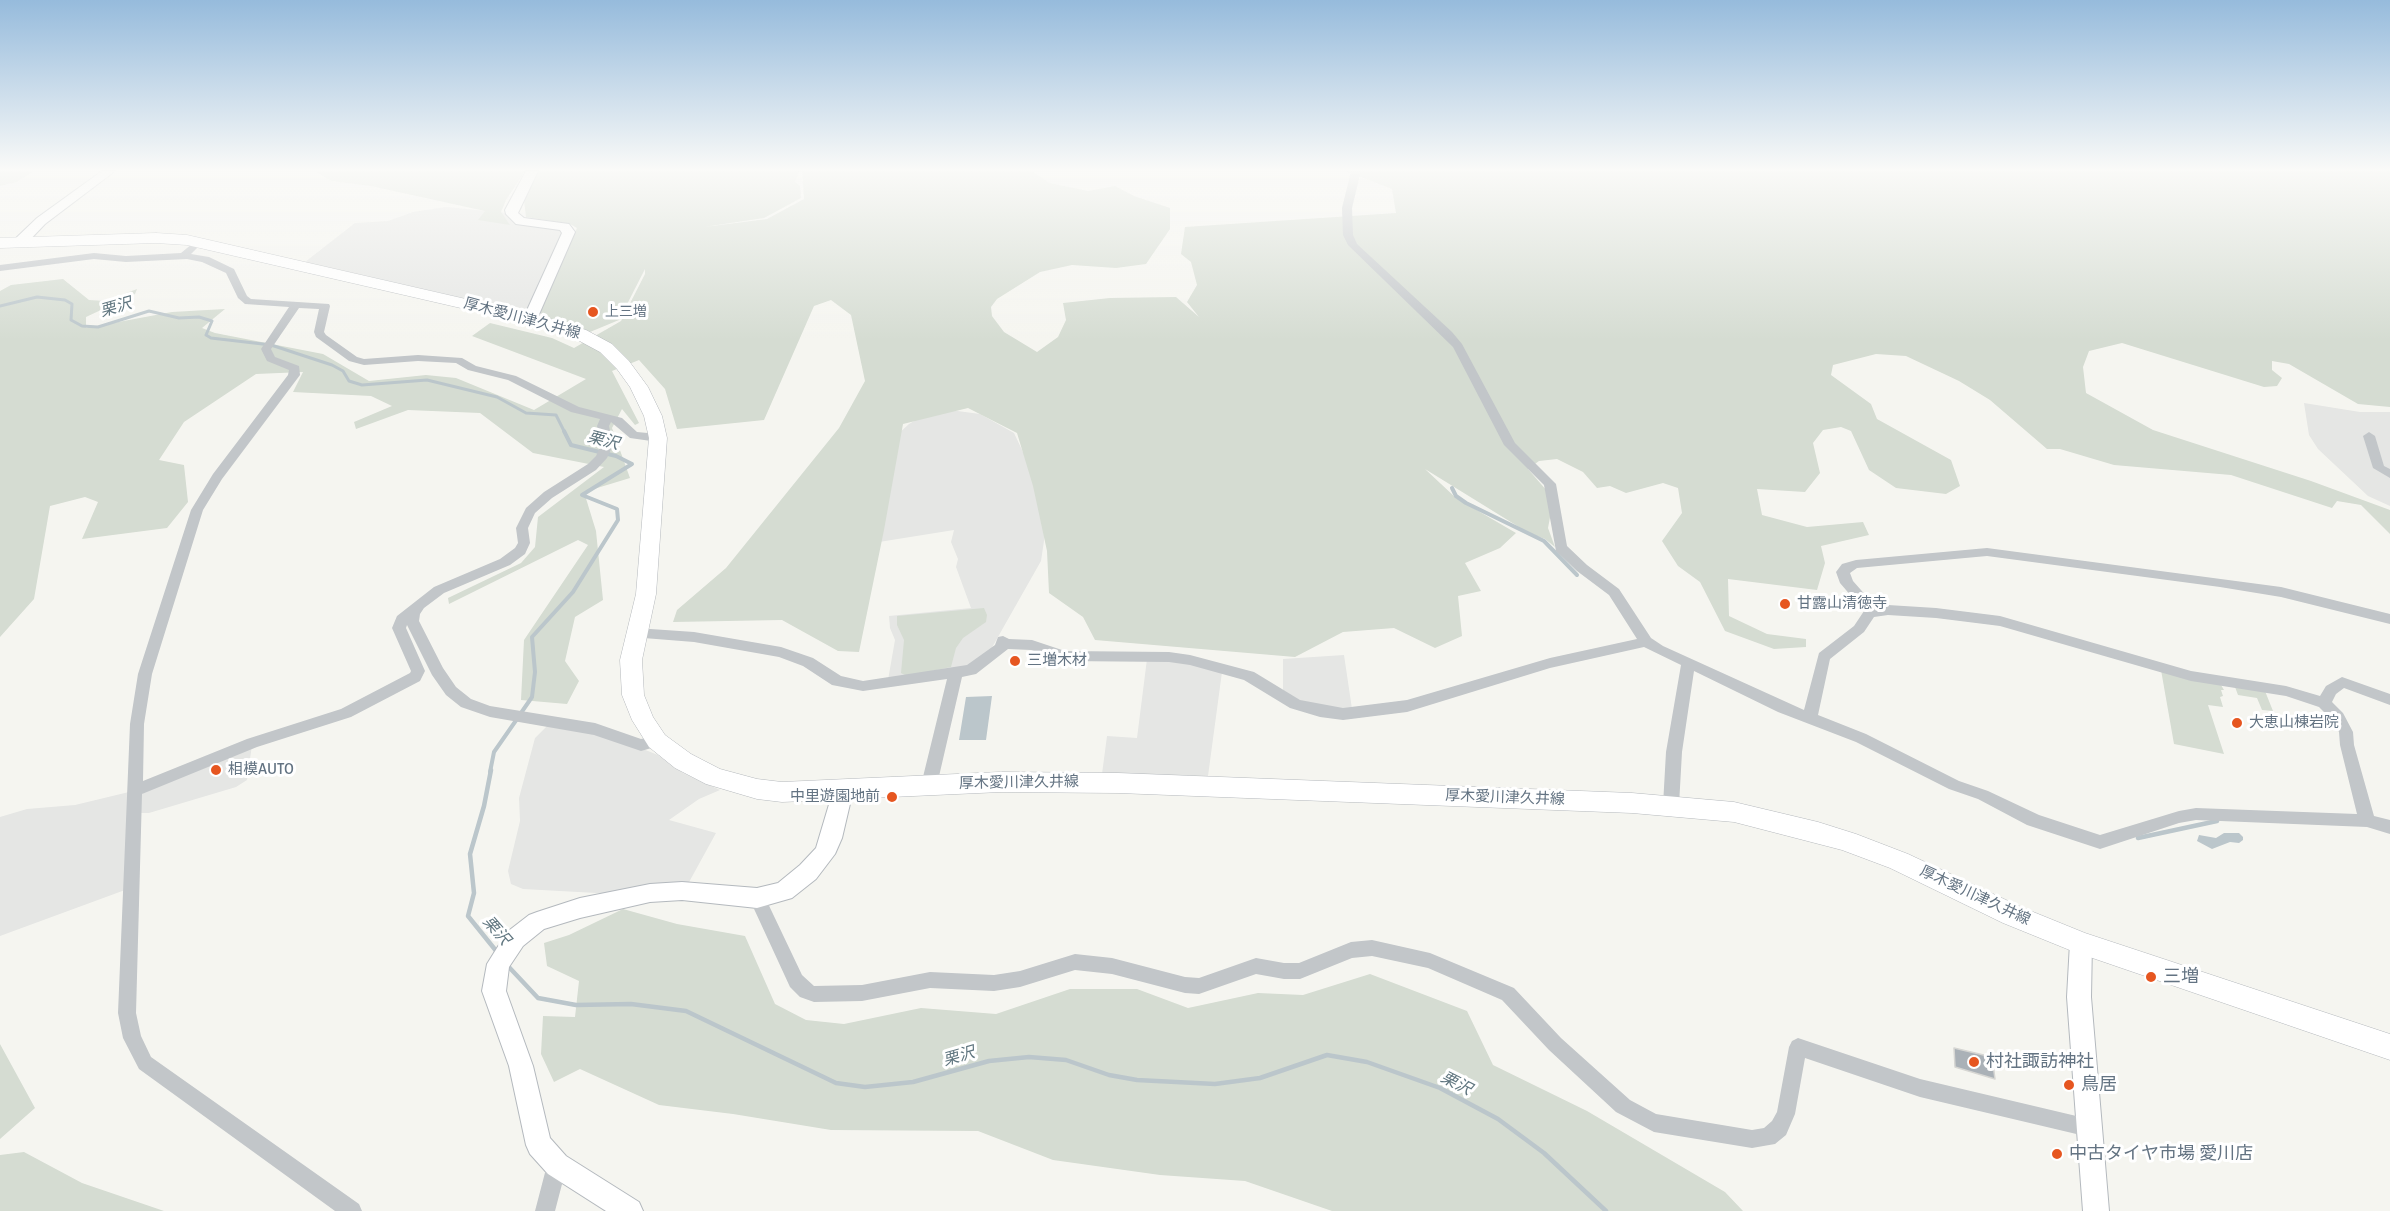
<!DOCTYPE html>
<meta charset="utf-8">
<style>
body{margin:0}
canvas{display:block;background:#f5f5f0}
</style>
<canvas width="2390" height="1211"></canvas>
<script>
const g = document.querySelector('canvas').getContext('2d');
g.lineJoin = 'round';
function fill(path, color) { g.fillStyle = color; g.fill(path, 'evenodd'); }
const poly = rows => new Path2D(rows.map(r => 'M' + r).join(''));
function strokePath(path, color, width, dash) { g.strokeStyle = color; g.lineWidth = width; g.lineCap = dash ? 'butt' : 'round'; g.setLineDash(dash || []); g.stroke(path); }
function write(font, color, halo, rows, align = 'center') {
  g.font = font + ' Signika,"Noto Sans JP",sans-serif'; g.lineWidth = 6; g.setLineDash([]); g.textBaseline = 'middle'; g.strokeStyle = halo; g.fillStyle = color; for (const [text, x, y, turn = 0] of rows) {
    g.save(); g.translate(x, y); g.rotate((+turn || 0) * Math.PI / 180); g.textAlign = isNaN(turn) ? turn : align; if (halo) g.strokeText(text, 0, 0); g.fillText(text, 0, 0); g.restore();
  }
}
const built = poly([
 [446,207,507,213,507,216,518,224,561,229,565,233,531,314,305,262,355,223,388,221,413,212],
 [2304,403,2360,412,2390,412,2390,506,2368,496,2318,449,2309,435],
 [950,410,980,414,1014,433,1049,507,1041,561,990,651,972,666,888,680,895,640,890,628,889,616,971,608,956,567,958,559,951,542,954,530,879,542,897,435,909,424,923,416],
 [1344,655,1352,709,1341,710,1302,702,1283,690,1283,659],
 [1147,659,1172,660,1222,672,1208,776,1102,774,1107,736,1137,738],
 [548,725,578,730,643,749,658,755,683,773,720,790,699,799,669,820,716,833,688,884,615,894,523,889,511,884,508,871,520,821,519,798,535,738],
 [252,745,247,780,236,787,149,813,138,813,139,795],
 [129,792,125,890,0,936,0,817,27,809,75,805]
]);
const green = poly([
 [0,171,34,171,17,182,0,186],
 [315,171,525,171,506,200,501,212,510,225,478,220,485,211,371,186,331,181],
 [538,171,799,171,795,182,800,186,801,198,764,218,704,227,767,219,804,199,802,171,1032,171,1050,183,1088,191,1115,186,1134,196,1170,208,1170,229,1146,264,1116,268,1072,265,1040,272,997,299,991,307,992,316,1004,332,1037,352,1058,337,1066,320,1063,303,1110,298,1176,297,1199,317,1187,302,1197,285,1191,262,1181,254,1185,227,1396,213,1392,189,1345,171,2390,171,2390,407,2358,404,2289,364,2272,361,2272,370,2282,378,2277,386,2264,387,2122,343,2089,351,2083,367,2086,393,2153,430,2311,481,2390,510,2390,534,2361,505,2337,501,2332,508,2231,475,2114,465,2060,449,2047,449,1990,400,1959,381,1906,356,1876,354,1833,365,1831,375,1871,404,1877,419,1951,460,1960,486,1946,494,1896,488,1869,470,1851,431,1841,427,1823,430,1813,443,1820,473,1805,492,1757,489,1762,515,1807,527,1863,522,1869,535,1821,546,1825,563,1817,590,1728,579,1729,616,1767,634,1806,639,1806,647,1774,649,1725,631,1700,582,1678,566,1662,541,1682,513,1678,488,1663,483,1626,493,1610,486,1597,488,1583,472,1557,459,1539,461,1528,469,1547,491,1551,512,1548,528,1555,547,1545,539,1527,532,1425,469,1456,498,1516,533,1500,548,1465,563,1481,591,1458,596,1462,636,1435,648,1394,628,1343,632,1295,657,1095,640,1083,617,1049,593,1047,551,1033,486,1017,433,968,408,903,424,884,530,859,652,838,651,782,620,673,622,677,610,726,568,839,428,865,381,851,315,831,300,814,306,764,420,677,429,665,389,639,360,612,371,639,423,635,425,622,409,612,428,630,478,584,492,596,531,603,600,575,617,565,661,579,681,567,704,521,700,524,640,588,545,578,540,449,604,448,598,521,563,535,547,538,517,604,467,533,453,480,413,408,410,356,429,354,422,392,406,371,396,293,392,303,372,256,374,184,422,159,460,184,465,188,502,167,528,82,539,98,502,85,497,50,506,34,599,0,637,0,291,11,285,63,279,89,300,105,301,137,289,135,294,86,317,86,328,172,312,225,309,202,328,215,333,323,354,369,381,426,375,456,378,534,410,586,379,472,336,490,323,552,338,574,348,621,321,645,274,645,269,619,320,590,332,542,317,540,310,577,228,570,224,526,217,524,200],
 [984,608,987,615,986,622,963,638,956,648,951,667,907,676,901,673,904,640,897,625,897,616],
 [2161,670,2221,685,2224,690,2221,690,2223,696,2220,697,2223,707,2208,705,2224,754,2174,744],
 [2235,687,2265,691,2273,711,2262,710,2257,698,2238,695],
 [623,909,677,924,745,936,775,1004,806,1020,844,1024,921,1008,996,1014,1070,989,1137,989,1188,1008,1258,993,1303,995,1370,974,1467,1011,1493,1065,1587,1111,1725,1192,1743,1211,1332,1211,1245,1181,1160,1175,1053,1160,978,1131,831,1130,733,1114,659,1105,580,1069,554,1082,541,1054,543,1016,575,1017,579,981,547,966,544,943,569,935],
 [0,1044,35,1108,0,1139],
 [24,1152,82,1183,164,1211,0,1211,0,1155]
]);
const water = poly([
 [992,696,986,740,959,740,966,697],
 [2224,833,2239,833,2243,837,2243,840,2239,843,2230,842,2212,849,2197,841,2199,835,2216,838]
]);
const streamFar2 = poly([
 [0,306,37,297,65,300,72,304,71,320,82,326,98,327,149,311,179,318,199,317,212,321,206,335,211,338,271,345,332,365,343,371,349,381,362,385,427,380,497,397,526,413,556,415,565,433]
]);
const streamFar1 = poly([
 [1452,488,1456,496,1466,503,1544,541,1577,575],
 [521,713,532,697,535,672,532,637,573,592,618,520,617,509,582,495,632,464,616,456,571,445,564,431],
 [490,772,494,752,517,719]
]);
const stream = poly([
 [491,770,484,806,470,854,474,893,468,916,497,952],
 [2138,838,2217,821],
 [507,965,538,998,576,1005,631,1004,686,1011,836,1083,865,1087,913,1082,989,1061,1029,1057,1066,1060,1109,1075,1137,1080,1215,1084,1260,1078,1327,1055,1367,1062,1440,1088,1498,1119,1544,1153,1606,1211]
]);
const building = poly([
 [1954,1048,1992,1057,1995,1079,1955,1067,1954,1048]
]);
const street = poly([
 [1351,171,1361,171,1352,208,1353,235,1357,244,1452,332,1462,344,1515,443,1556,484,1567,546,1587,565,1619,589,1651,638,1663,646,1804,710,1819,653,1854,626,1864,611,1840,583,1836,572,1842,564,1856,560,1987,548,2281,587,2390,614,2390,624,2281,597,2220,587,1987,556,1857,568,1850,573,1853,581,1876,607,1888,605,1936,608,2000,616,2191,671,2286,686,2320,696,2326,686,2342,677,2390,694,2390,705,2344,688,2336,694,2332,702,2343,713,2353,732,2354,745,2374,816,2390,820,2390,834,2367,827,2196,820,2179,823,2100,849,2027,825,1978,799,1949,789,1856,742,1778,712,1694,671,1682,752,1679,805,1676,809,1671,811,1666,809,1663,805,1666,752,1681,665,1644,647,1550,668,1407,712,1343,720,1320,717,1290,708,1244,680,1190,665,1169,662,1065,661,1031,650,1008,649,976,674,962,677,937,785,934,789,929,791,924,789,921,785,947,679,863,691,832,685,803,666,779,657,694,642,631,637,629,633,636,628,694,632,781,647,813,658,841,676,863,681,967,665,995,645,998,637,1003,636,1009,639,1032,640,1065,651,1169,652,1190,655,1254,672,1300,700,1343,708,1407,700,1550,658,1637,639,1609,595,1577,571,1556,551,1544,485,1504,445,1453,347,1348,245,1343,235,1342,208,1351,171],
 [1888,615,1936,618,2000,626,2191,681,2286,696,2319,707,2333,721,2339,732,2340,745,2357,814,2196,808,2179,811,2100,835,2039,815,1988,791,1959,781,1866,734,1818,715,1830,659,1864,632,1874,617,1888,615],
 [198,239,203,242,191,254,209,257,234,269,247,296,251,299,329,304,330,306,324,332,326,335,357,357,364,359,418,355,462,358,476,366,516,376,579,407,622,418,637,432,658,434,664,438,658,442,630,438,611,422,609,426,613,445,607,458,596,470,552,498,535,513,528,528,530,543,525,554,510,565,444,593,424,608,420,614,419,621,443,668,456,687,471,699,490,706,595,723,641,739,657,735,662,737,664,741,662,745,641,751,594,735,490,717,461,707,446,695,432,675,407,625,406,628,425,671,420,681,351,717,257,747,142,794,136,1013,141,1036,151,1057,359,1204,362,1211,335,1211,139,1069,123,1038,118,1013,130,724,138,674,191,510,213,474,288,375,289,370,267,361,261,349,289,307,245,304,238,298,226,273,202,262,187,259,126,262,94,259,0,271,0,265,94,253,126,256,181,253,198,239],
 [299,308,319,309,314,332,316,337,349,361,364,365,418,361,456,363,468,370,508,380,571,412,600,419,597,426,601,445,596,456,588,464,544,492,526,508,516,528,518,543,515,548,500,559,434,587,397,616,392,628,411,671,410,673,341,709,247,739,143,781,144,724,152,674,203,510,222,479,300,375,299,366,275,357,271,349,299,308],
 [2369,432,2375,436,2384,466,2390,469,2390,478,2373,468,2363,436,2369,432],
 [757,891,763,893,802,975,814,986,862,985,930,972,994,975,1020,971,1075,954,1112,958,1185,977,1199,978,1256,958,1284,963,1299,963,1351,942,1372,940,1430,953,1514,988,1561,1038,1630,1100,1656,1114,1752,1130,1764,1128,1772,1121,1777,1112,1789,1047,1792,1041,1798,1038,1920,1079,2089,1119,2096,1121,2098,1128,2096,1135,2089,1137,1920,1097,1805,1058,1795,1114,1786,1135,1775,1144,1752,1148,1654,1132,1616,1112,1549,1050,1502,1000,1428,968,1372,956,1352,958,1300,979,1284,979,1256,974,1199,994,1185,993,1112,974,1075,970,1020,987,994,991,930,988,862,1001,814,1002,800,997,790,987,749,898,751,893,757,891],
 [557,1155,564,1158,567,1165,555,1211,535,1211,547,1165,550,1158,557,1155]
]);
const secondary = poly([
 [102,171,115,171,45,224,25,245,15,245,13,242,15,239,37,218,102,171],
 [526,171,538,171,518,213,524,218,569,224,575,232,537,319,530,323,523,319,562,233,560,230,516,224,506,214,505,210,526,171],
 [843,783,850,785,853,791,842,838,835,854,816,879,792,898,757,908,682,900,650,902,580,918,544,929,523,946,509,967,506,991,533,1066,550,1138,566,1156,639,1202,643,1211,606,1211,548,1174,530,1154,526,1145,509,1066,482,991,487,964,507,932,529,915,537,912,580,898,650,884,682,882,757,888,778,883,800,865,816,848,833,791,836,785,843,783],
 [2081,933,2089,936,2092,943,2091,997,2109,1211,2083,1211,2067,997,2070,943,2073,936,2081,933]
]);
const primary = poly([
 [156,233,187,235,544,317,586,330,612,344,629,361,648,387,662,416,667,438,656,594,642,660,644,695,653,717,665,735,691,754,720,769,757,779,782,782,1001,772,1118,773,1632,793,1734,802,1818,822,1856,834,1908,854,2021,907,2085,933,2390,1034,2390,1060,2072,951,2003,923,1890,868,1842,850,1734,822,1632,813,1118,793,1001,792,782,802,757,799,706,784,675,768,649,747,632,720,622,695,620,660,636,594,649,438,644,416,630,387,617,369,600,352,574,338,539,326,187,245,156,243,0,248,0,238,156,233]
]);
const markers = [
 [593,312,6,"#e65620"],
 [1785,604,6,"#e65620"],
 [1015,661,6,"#e65620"],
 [2237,723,6,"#e65620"],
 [216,770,6,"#e65620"],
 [892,797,6,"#e65620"],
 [2151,977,6,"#e65620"],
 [1974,1062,6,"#e65620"],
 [2069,1085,6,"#e65620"],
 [2057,1154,6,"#e65620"]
];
const farPoinames = [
 ["上三増",605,312]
];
const streetNames = [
 ["厚木愛川津久井線",522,319,15],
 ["厚木愛川津久井線",1019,783,-1],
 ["厚木愛川津久井線",1505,798,2],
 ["厚木愛川津久井線",1975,896,25]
];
const poiNames = [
 ["甘露山清徳寺",1797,604],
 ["三増木材",1027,661],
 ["大恵山棟岩院",2249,723],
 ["相模AUTO",228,770],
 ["中里遊園地前",880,797,"right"]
];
const waterNames = [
 ["栗沢",116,308,-16],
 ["栗沢",603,441,15],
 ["栗沢",496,931,49],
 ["栗沢",959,1057,-16],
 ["栗沢",1456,1084,27]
];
const nearPoinames = [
 ["三増",2163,977],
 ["村社諏訪神社",1986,1062],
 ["鳥居",2081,1085],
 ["中古タイヤ市場 愛川店",2069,1154]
];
fill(built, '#e5e6e4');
fill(green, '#d5dcd2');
fill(water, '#bbc6cb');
strokePath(streamFar2, '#bbc6cb', 3);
strokePath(streamFar1, '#bbc6cb', 4);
strokePath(stream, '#bbc6cb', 4.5);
fill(building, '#aab1b7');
strokePath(building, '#d6d6d3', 1.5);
strokePath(secondary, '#b4b9be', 2);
strokePath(primary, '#b5b9bd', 1);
fill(street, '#c2c6c9');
fill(secondary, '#fff');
fill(primary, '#fff');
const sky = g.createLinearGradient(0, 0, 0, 340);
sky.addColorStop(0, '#96bbdc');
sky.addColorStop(0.5, '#fafaf8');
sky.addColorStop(1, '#fafaf800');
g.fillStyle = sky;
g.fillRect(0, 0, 2390, 340);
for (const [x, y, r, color] of markers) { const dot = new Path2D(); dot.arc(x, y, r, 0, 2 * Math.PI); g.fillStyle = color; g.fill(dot); strokePath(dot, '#fff', 2); }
write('14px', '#637382', '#fff', farPoinames, 'left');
write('15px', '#637382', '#fff', streetNames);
write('15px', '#637382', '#fff', poiNames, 'left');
write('italic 16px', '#5f757f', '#fff', waterNames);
write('18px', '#637382', '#fff', nearPoinames, 'left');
</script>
